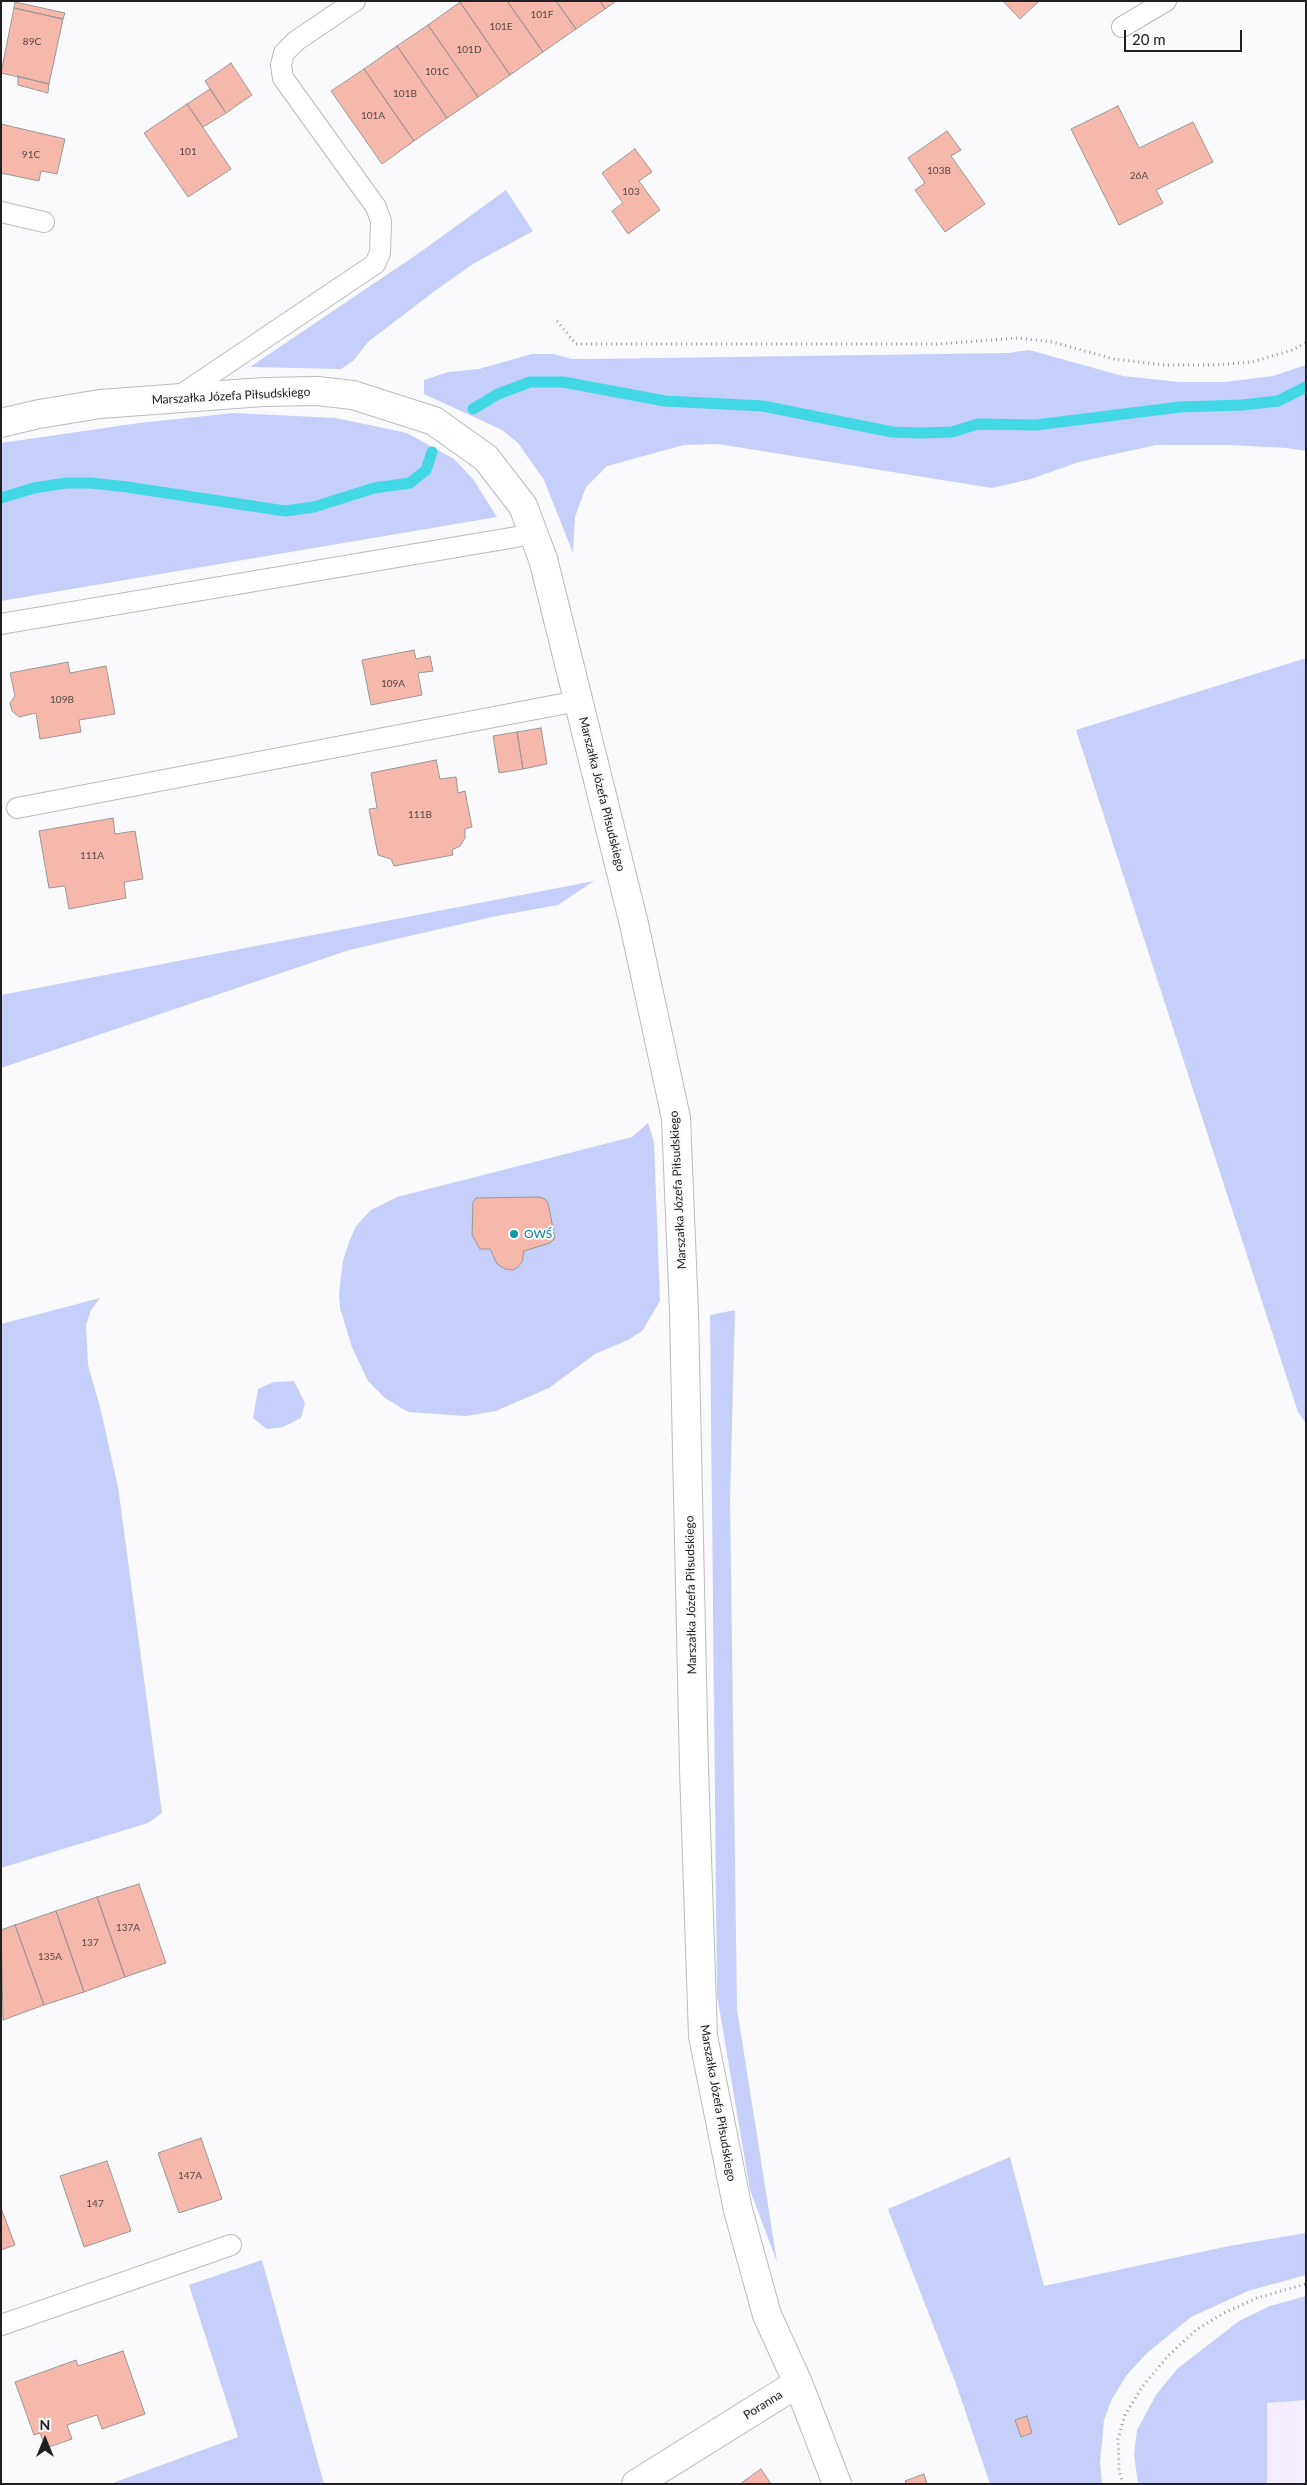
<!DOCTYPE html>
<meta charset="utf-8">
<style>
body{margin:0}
#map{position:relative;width:1307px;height:2485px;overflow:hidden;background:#fafafd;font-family:Lato,sans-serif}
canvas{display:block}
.frame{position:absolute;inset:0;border:2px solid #202021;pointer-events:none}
.north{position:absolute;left:20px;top:2415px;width:50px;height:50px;-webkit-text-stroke:4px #fafafd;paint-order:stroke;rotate:0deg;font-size:14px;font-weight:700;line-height:20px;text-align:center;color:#202021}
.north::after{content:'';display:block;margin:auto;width:18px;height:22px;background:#202021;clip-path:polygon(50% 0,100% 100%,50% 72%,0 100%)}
.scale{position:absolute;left:1124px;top:30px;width:118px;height:22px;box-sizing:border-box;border:2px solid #202021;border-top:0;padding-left:6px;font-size:15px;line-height:18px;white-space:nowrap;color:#202021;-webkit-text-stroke:4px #fafafd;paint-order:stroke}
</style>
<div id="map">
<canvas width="1307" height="2485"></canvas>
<div class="frame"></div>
<div class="north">N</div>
<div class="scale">20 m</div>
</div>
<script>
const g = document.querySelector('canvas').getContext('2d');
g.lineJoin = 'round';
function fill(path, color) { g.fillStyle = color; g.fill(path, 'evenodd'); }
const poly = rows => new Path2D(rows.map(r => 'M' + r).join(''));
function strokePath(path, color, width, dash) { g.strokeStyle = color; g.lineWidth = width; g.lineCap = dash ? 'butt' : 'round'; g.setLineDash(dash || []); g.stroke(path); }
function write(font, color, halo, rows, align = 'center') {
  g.font = font + ' Lato,sans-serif'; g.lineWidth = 4; g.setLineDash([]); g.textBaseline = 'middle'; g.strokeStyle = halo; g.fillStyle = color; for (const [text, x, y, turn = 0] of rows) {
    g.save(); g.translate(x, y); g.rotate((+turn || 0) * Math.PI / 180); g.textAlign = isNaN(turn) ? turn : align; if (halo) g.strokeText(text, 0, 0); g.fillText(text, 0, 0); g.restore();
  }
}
const industrial = poly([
 [1306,2400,1306,2484,1267,2484,1267,2402]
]);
const green = poly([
 [506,190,533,231,473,264,436,290,368,342,353,361,341,369,250,367,419,253],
 [1029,350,1123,376,1179,382,1225,382,1273,376,1306,365,1306,451,1287,448,1230,445,1156,445,1079,462,1031,479,992,488,718,444,684,445,607,466,586,487,575,517,573,553,544,480,518,443,502,430,424,394,424,380,448,372,479,369,532,354,554,354,572,359,589,359,1008,353],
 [234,413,336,418,407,433,454,459,473,479,497,517,1,601,1,443,139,423],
 [1306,658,1306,1423,1298,1412,1076,730],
 [594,881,558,905,492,917,349,950,1,1068,1,995],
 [648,1123,654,1142,660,1301,642,1331,628,1340,595,1354,549,1388,496,1411,466,1416,408,1412,385,1398,368,1381,352,1347,340,1308,339,1293,343,1261,349,1242,356,1226,371,1210,397,1197,632,1137],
 [100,1298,91,1310,86,1325,88,1365,101,1411,118,1487,162,1813,148,1823,1,1868,1,1324],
 [735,1310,730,1500,737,2009,777,2262,750,2190,717,1995,710,1315],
 [294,1381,305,1403,301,1418,283,1427,267,1429,253,1418,258,1389,274,1382],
 [1010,2157,1044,2286,1229,2246,1306,2233,1306,2275,1248,2291,1191,2317,1146,2354,1126,2376,1111,2401,1104,2420,1100,2463,1102,2484,990,2484,956,2384,888,2209],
 [262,2260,324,2484,110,2484,238,2437,189,2285],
 [1306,2296,1306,2400,1267,2403,1267,2484,1138,2484,1134,2455,1137,2430,1156,2395,1177,2369,1239,2321,1270,2306]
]);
const stream = poly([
 [473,409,498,394,530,382,563,382,665,401,763,406,892,432,921,433,952,432,978,424,1036,425,1180,407,1242,405,1278,401,1306,387],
 [1,498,34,488,66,483,91,483,127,487,285,511,314,507,374,488,410,483,426,470,432,452]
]);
const building = poly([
 [462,1,507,1,543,52,510,75,460,2,462,1],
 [507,1,556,1,576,29,543,52,507,1],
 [556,1,600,1,605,9,576,29,556,1],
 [600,1,616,1,605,9,600,1],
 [1003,1,1039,1,1020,19,1003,1],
 [15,2,65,13,63,19,14,8,15,2],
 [460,2,510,75,478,97,428,25,460,2],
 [14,8,63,19,49,84,1,73,14,8],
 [428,25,478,97,447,118,397,46,428,25],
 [397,46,447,118,414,141,364,69,397,46],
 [231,63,252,95,226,113,205,81,231,63],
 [364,69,414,141,382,164,331,91,364,69],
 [18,76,49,84,48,93,18,85,18,76],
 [210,89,226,113,203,127,187,104,210,89],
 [187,104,231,169,188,197,144,133,187,104],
 [1118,106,1139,148,1193,122,1213,162,1156,190,1163,203,1119,225,1071,129,1118,106],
 [1,124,65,139,57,174,41,171,39,181,1,173,1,124],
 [947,131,961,150,951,156,985,204,945,232,915,190,925,183,908,158,947,131],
 [635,149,652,172,639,181,660,210,628,234,612,211,623,203,602,173,635,149],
 [414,650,416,659,430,656,433,671,418,673,422,695,371,705,362,660,414,650],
 [68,662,70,673,106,666,115,714,79,720,81,732,40,739,36,713,19,717,12,711,10,703,15,696,10,673,68,662],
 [541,728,547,764,523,769,517,732,541,728],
 [517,732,523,769,499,773,493,736,517,732],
 [436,760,440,779,456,777,458,793,465,791,472,827,465,829,465,838,460,846,452,850,453,855,394,866,391,859,378,855,369,809,377,808,371,773,436,760],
 [113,818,115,834,135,831,143,879,124,882,126,898,69,909,65,886,49,888,39,831,113,818],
 [539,1197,545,1199,548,1203,555,1238,550,1243,524,1251,522,1262,518,1267,513,1270,505,1269,497,1264,490,1249,480,1249,472,1235,473,1202,476,1198,539,1197],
 [139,1884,166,1963,125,1977,97,1897,139,1884],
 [97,1897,125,1977,84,1992,56,1911,97,1897],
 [56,1911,84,1992,44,2005,15,1925,56,1911],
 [15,1925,44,2005,3,2020,1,1930,15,1925],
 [201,2138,222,2199,179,2213,158,2153,201,2138],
 [107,2161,131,2231,84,2247,60,2176,107,2161],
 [1,2208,15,2245,1,2250,1,2208],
 [123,2351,145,2414,102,2429,97,2415,67,2425,72,2439,46,2448,40,2433,34,2435,15,2382,76,2360,78,2366,123,2351],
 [1027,2416,1032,2433,1021,2437,1015,2420,1027,2416],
 [761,2469,771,2484,740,2484,761,2469],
 [924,2474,927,2484,906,2484,905,2481,924,2474]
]);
const path = poly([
 [557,321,576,344,937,344,1018,338,1052,342,1114,359,1165,365,1214,365,1252,362,1292,350,1306,343],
 [1123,2484,1119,2470,1118,2439,1125,2415,1142,2387,1168,2356,1196,2330,1224,2313,1257,2298,1306,2284]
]);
const lane = poly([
 [1122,27,1166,1],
 [1,212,44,222],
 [176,398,375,264,380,253,381,221,376,207,283,78,281,65,284,53,296,41,355,1],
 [1,624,534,534],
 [17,808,578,701],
 [1,2325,231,2245]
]);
const street = poly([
 [1,423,39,414,100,404,263,392,317,391,353,395,434,421,486,458,523,506,543,559,634,924,676,1118,684,1313,694,1768,703,2036,738,2210,767,2315,798,2383,837,2484],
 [636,2484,798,2383]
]);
const markers = [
 [514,1234,5,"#0f9aa8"]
];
const numberNames = [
 ["101F",542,15],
 ["101E",501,27],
 ["89C",32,42],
 ["101D",469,50],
 ["101C",437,72],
 ["101B",405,94],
 ["101A",373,116],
 ["101",188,152],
 ["91C",31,155],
 ["103B",939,171],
 ["26A",1139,176],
 ["103",631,192],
 ["109A",393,684],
 ["109B",62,700],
 ["111B",420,815],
 ["111A",92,856],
 ["137A",128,1928],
 ["137",90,1943],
 ["135A",50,1957],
 ["147A",190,2176],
 ["147",95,2204]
];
const streetNames = [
 ["Marszałka Józefa Piłsudskiego",231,396,-3],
 ["Marszałka Józefa Piłsudskiego",602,794,76],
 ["Marszałka Józefa Piłsudskiego",678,1190,-93],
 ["Marszałka Józefa Piłsudskiego",691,1595,-91],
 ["Marszałka Józefa Piłsudskiego",718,2103,80],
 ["Poranna",763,2405,-32]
];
const cultureNames = [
 ["OWŚ",524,1234]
];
fill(industrial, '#f3edff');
fill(green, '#c6cff9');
strokePath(stream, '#42d7e4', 11);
fill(building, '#f5b8aa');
strokePath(building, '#9a9897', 1);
strokePath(lane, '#babbbd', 22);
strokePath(street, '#babbbd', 30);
strokePath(path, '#99999b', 3, [1, 4]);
strokePath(lane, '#fff', 20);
strokePath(street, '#fff', 28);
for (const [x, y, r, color] of markers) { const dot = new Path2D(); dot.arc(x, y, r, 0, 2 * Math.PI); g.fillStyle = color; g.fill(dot); strokePath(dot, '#fafafd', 2); }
write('10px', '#554643', null, numberNames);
write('12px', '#202021', '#fafafd', streetNames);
write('12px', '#0d838f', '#fafafd', cultureNames, 'left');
</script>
